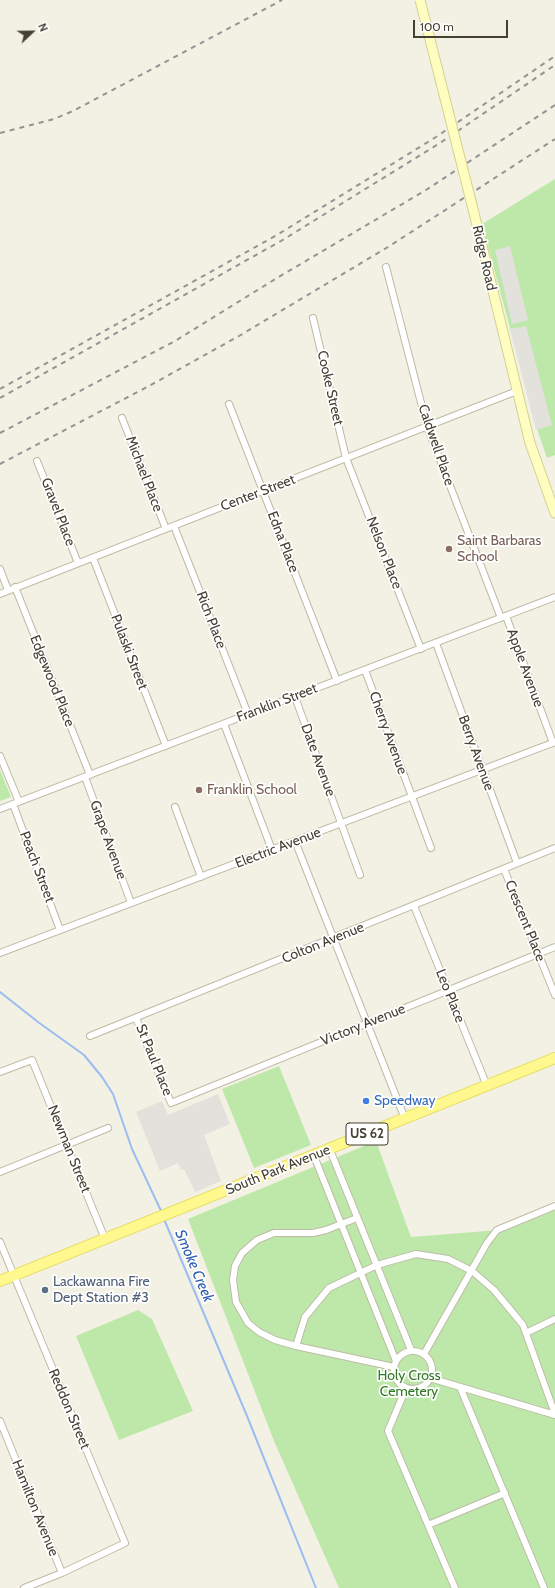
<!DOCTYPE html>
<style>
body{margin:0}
#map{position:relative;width:555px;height:1588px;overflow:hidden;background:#f2f1e3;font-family:Cabin,sans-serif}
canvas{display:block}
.north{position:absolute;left:12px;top:12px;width:40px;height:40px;-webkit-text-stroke:3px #fff;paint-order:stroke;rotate:68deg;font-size:11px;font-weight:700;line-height:16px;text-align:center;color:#444133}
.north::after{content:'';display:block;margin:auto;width:14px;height:18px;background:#444133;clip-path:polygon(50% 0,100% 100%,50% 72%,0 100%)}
.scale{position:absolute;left:413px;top:20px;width:95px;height:18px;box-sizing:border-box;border:2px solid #444133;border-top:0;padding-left:5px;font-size:12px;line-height:14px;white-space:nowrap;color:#444133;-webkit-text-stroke:3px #fff;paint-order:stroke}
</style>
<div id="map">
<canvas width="555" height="1588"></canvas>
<div class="north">N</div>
<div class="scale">100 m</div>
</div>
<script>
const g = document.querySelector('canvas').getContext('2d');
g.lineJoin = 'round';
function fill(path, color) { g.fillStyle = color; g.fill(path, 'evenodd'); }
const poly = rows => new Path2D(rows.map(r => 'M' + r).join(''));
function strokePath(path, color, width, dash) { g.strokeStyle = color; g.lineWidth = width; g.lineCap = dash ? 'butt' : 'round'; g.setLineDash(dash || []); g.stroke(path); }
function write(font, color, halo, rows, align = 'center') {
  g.font = font + ' Cabin,sans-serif'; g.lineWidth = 3.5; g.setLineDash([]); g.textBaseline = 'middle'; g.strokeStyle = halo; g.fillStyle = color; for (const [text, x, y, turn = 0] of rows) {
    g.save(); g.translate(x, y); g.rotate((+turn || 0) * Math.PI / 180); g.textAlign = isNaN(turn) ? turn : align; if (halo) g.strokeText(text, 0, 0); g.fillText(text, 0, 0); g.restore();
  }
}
const green = poly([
 [555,179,555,455,547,458,538,432,482,224],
 [0,770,11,797,0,801],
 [279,1066,311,1145,254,1168,222,1089],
 [376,1141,411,1237,499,1230,555,1207,555,1588,339,1588,274,1441,188,1219],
 [138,1310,152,1319,193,1411,119,1440,76,1336]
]);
const parking = poly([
 [510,246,528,320,512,324,495,250],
 [526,326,552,425,536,430,510,329],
 [218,1094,230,1124,204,1135,221,1181,195,1192,184,1169,181,1170,178,1163,160,1171,136,1112,162,1101,168,1115]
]);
const stream = poly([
 [0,992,38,1022,84,1055,102,1077,113,1094,132,1149,162,1213],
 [164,1219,247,1416,316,1588]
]);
const street = poly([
 [386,267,427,426,501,618],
 [313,318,346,458,421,649],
 [229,404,337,681],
 [122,418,166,529],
 [37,461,78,563],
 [174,526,248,714],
 [93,558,166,746],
 [0,569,8,590],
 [15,587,90,775],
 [0,594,517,391],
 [506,616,553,743],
 [436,643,517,863],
 [365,670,431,848],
 [295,697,360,875],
 [224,724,272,850],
 [0,756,19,802],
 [85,777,131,903],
 [13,804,60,930],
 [175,807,201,877],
 [0,809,555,597],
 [295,841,405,1119],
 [504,869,555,995],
 [414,906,487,1086],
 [0,953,555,742],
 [136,1018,171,1103,555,947],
 [90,1036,555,848],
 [0,1072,32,1060,105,1239],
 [330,1150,411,1350],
 [314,1156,396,1361],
 [0,1172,108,1128],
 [0,1242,125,1543,62,1573,24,1588],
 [526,1333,555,1319],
 [296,1346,275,1340,259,1332,248,1323,236,1302,233,1280,235,1266,242,1253,257,1240,274,1233,313,1233,326,1230,357,1218],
 '394 1370a19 19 0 1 1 38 0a19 19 0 1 1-38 0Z',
 [424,1354,487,1243,497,1230,555,1206],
 [394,1367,296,1346,305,1317,329,1288,377,1265,416,1254,448,1259,472,1271,494,1290,523,1325,555,1414],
 [430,1378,555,1415],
 [460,1387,544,1588],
 [406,1388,388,1431,455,1588],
 [0,1421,62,1573],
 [428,1525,505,1493]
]);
const secondary = poly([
 [474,213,530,443,555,513]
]);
const primary = poly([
 [0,1281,555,1058]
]);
const rail = poly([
 [0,133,54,119,73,111,282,0],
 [0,389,277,235,436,137,555,56],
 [0,398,281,241,440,143,555,65],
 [0,433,175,341,277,278,426,190,555,105],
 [0,464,149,386,239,336,388,247,555,139]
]);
const secondaryBridge = poly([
 [420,0,474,213]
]);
const markers = [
 [449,549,4,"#8d6e63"],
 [199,790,4,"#8d6e63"],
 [366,1101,4,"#3f7fe0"],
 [45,1290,4,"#5c6f8a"]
];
const shields = [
 [367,1134,42]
];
const shieldNames = [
 ["US 62",367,1134]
];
const streetNames = [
 ["Ridge Road",484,258,77],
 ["Cooke Street",330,388,77],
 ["Caldwell Place",436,445,71],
 ["Michael Place",144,474,69],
 ["Center Street",258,493,-21],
 ["Gravel Place",58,512,69],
 ["Edna Place",283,542,69],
 ["Nelson Place",384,553,69],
 ["Rich Place",211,620,69],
 ["Pulaski Street",129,652,69],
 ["Apple Avenue",525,668,70],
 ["Edgewood Place",52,681,68],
 ["Franklin Street",277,703,-21],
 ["Cherry Avenue",388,733,70],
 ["Berry Avenue",476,753,70],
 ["Date Avenue",318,760,70],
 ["Grape Avenue",108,840,70],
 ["Electric Avenue",278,848,-21],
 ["Peach Street",37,867,69],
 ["Crescent Place",525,921,68],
 ["Colton Avenue",323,943,-22],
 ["Leo Place",450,996,68],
 ["Victory Avenue",363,1025,-22],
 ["St Paul Place",154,1060,68],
 ["Newman Street",69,1149,68],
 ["South Park Avenue",278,1170,-22],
 ["Reddon Street",69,1409,67],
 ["Hamilton Avenue",35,1508,68]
];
const educationNames = [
 ["Saint Barbaras",457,541],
 ["School",457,557],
 ["Franklin School",207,790]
];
const shopNames = [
 ["Speedway",374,1101]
];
const serviceNames = [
 ["Lackawanna Fire",53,1282],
 ["Dept Station #3",53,1298]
];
const parkNames = [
 ["Holy Cross",409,1376],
 ["Cemetery",409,1392]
];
const waterNames = [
 ["Smoke Creek",194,1266,67]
];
fill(green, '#bee8aa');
fill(parking, '#e2e1dc');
strokePath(stream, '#9cbcf2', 2);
strokePath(street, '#bebba5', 8);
strokePath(secondary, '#d4d191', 11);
strokePath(primary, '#e6db5d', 12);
strokePath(street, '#fff', 6);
strokePath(secondary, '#fffec0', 9);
strokePath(primary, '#fff88f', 10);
strokePath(rail, '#949494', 2, [5, 5]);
strokePath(secondaryBridge, '#d4d191', 11, []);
strokePath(secondaryBridge, '#fffec0', 9);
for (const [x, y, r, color] of markers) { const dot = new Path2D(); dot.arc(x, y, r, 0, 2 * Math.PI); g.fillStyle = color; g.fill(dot); strokePath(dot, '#fff', 1.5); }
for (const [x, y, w] of shields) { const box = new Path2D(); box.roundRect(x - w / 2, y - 11, w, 22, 3); g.fillStyle = '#fff'; g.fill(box); strokePath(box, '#444133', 1); }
write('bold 13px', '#444133', null, shieldNames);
write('14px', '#444133', '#fff', streetNames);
write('14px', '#785e54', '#fff', educationNames, 'left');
write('14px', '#366cbe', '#fff', shopNames, 'left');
write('14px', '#4e5e75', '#fff', serviceNames, 'left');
write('14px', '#327725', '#fff', parkNames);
write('italic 15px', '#2a5bb2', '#fff', waterNames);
</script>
